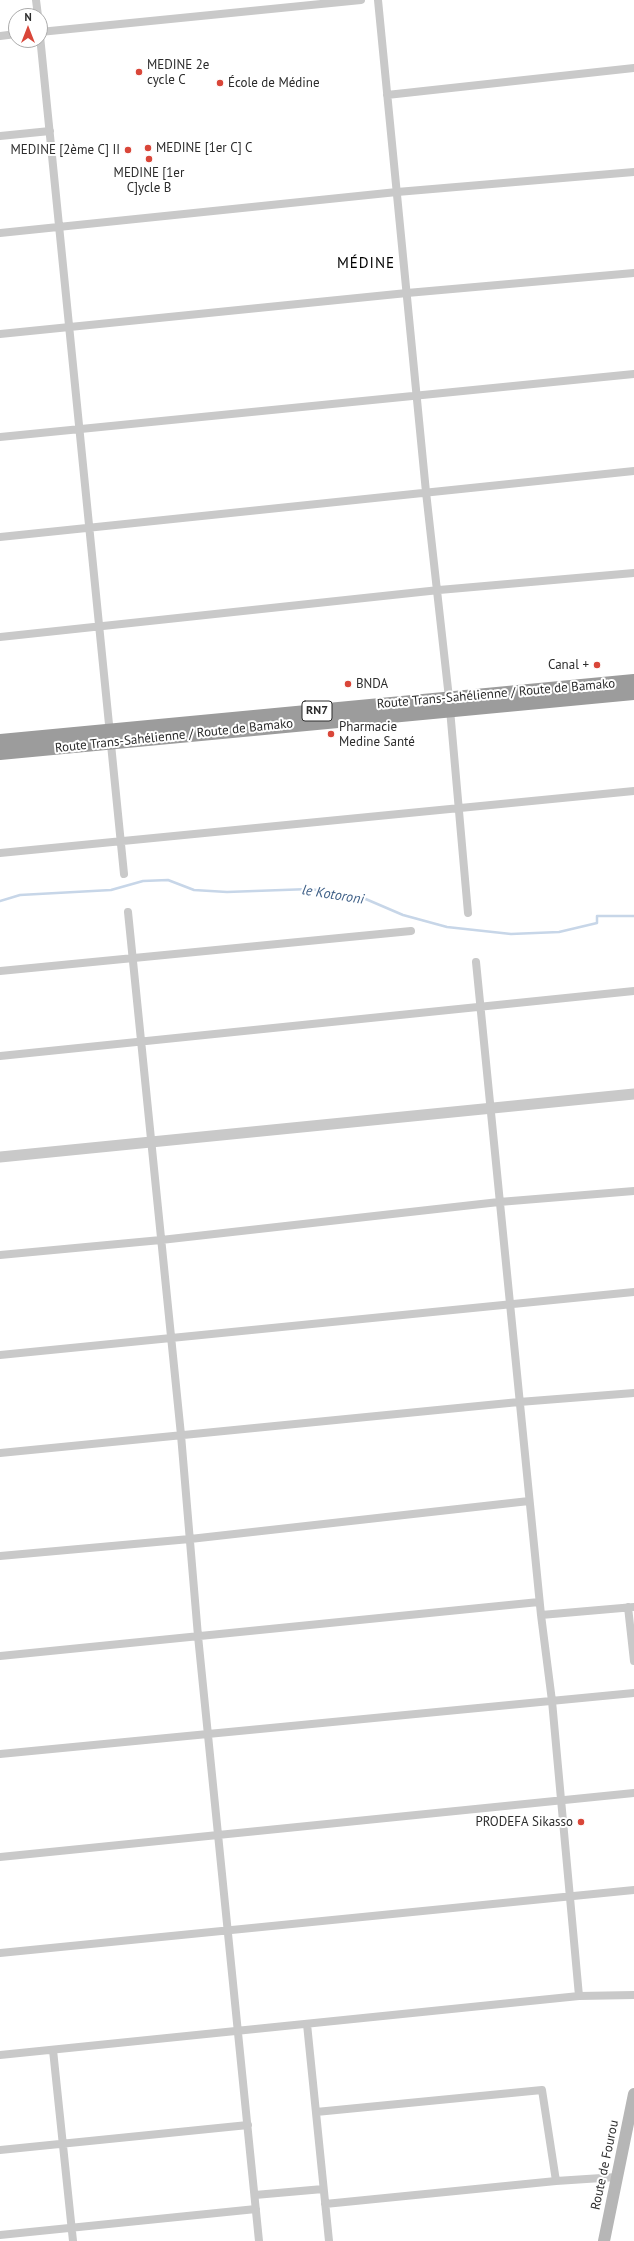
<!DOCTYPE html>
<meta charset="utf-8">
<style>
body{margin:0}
#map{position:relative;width:634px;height:2241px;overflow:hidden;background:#fff;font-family:"PT Sans",sans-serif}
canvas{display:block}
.north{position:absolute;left:8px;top:8px;width:40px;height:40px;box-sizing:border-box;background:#fff;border:1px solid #ababab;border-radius:50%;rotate:0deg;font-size:11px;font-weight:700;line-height:16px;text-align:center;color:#2c2c2c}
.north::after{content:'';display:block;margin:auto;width:14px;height:18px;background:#d94639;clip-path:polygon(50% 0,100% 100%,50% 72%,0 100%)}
</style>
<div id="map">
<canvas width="634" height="2241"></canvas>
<div class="north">N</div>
</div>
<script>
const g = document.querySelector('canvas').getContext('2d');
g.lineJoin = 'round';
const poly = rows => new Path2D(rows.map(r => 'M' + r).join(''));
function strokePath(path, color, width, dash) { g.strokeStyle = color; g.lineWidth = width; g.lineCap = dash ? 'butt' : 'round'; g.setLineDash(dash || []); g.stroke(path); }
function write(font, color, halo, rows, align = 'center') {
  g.font = font + ' "PT Sans",sans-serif'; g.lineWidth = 4; g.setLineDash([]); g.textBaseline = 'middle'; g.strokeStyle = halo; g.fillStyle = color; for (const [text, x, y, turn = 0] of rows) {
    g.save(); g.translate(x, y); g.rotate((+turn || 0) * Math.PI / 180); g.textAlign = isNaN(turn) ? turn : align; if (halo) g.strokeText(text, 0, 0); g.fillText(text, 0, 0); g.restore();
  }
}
const stream = poly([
 [0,901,20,895,111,890,143,881,168,880,194,890,227,892,310,889,361,897,403,915,447,927,511,934,559,932,597,923,597,916,634,916]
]);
const minor = poly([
 [36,0,38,16],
 [378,0,426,492,449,698,468,913],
 [40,32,361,0],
 [0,36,16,34],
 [40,36,124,874],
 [387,95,634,68],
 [0,136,50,131],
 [0,233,397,192,634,172],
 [0,334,407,293,634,273],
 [0,437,634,374],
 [0,537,634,471],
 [0,637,439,590,634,573],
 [0,853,634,791],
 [128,912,181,1435,198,1636,259,2241],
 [476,962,541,1615,552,1701,579,1996],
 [0,971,411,931],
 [0,1056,634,991],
 [0,1255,161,1240,499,1202,634,1191],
 [0,1355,634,1292],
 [0,1453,519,1402,634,1393],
 [0,1556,190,1539,529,1501],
 [628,1607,634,1661],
 [541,1615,634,1607],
 [0,1656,539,1602],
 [0,1754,634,1693],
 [0,1857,634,1793],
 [0,1953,634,1890],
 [307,2024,329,2241],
 [53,2050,73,2241],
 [0,2055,579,1996,634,1995],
 [316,2112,542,2090,556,2181],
 [0,2150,248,2125],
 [255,2195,323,2189],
 [325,2204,556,2181,617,2177],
 [0,2235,256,2209]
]);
const tertiary = poly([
 [0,1157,634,1094]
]);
const secondary = poly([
 [604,2241,634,2094]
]);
const trunk = poly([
 [0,741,634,681],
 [0,753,634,693]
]);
const markers = [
 [139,72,4,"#d94639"],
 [220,83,4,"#d94639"],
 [148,148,4,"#d94639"],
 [128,150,4,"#d94639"],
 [149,159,4,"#d94639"],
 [597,665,4,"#d94639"],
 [348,684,4,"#d94639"],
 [331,734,4,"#d94639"],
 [581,1822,4,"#d94639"]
];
const shields = [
 [317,711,30]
];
const shieldNames = [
 ["RN7",317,711]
];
const poiNames = [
 ["MEDINE 2e",147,65],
 ["cycle C",147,80],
 ["École de Médine",228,83],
 ["MEDINE [1er C] C",156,148],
 ["MEDINE [2ème C] II",120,150,"right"],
 ["MEDINE [1er",149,173,"center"],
 ["C]ycle B",149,188,"center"],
 ["Canal +",589,665,"right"],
 ["BNDA",356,684],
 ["Pharmacie",339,727],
 ["Medine Santé",339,742],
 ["PRODEFA Sikasso",573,1822,"right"]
];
const streetNames = [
 ["Route Trans-Sahélienne / Route de Bamako",496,694,-5],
 ["Route Trans-Sahélienne / Route de Bamako",174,736,-6],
 ["Route de Fourou",605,2165,-78]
];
const waterNames = [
 ["le Kotoroni",333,895,9]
];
const quarterNames = [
 ["MÉDINE",366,264]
];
strokePath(stream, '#c7d6e8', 2.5);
strokePath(minor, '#c9c9c9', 8);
strokePath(tertiary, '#c9c9c9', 11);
strokePath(secondary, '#b6b6b6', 12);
strokePath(trunk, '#9c9c9c', 14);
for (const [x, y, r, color] of markers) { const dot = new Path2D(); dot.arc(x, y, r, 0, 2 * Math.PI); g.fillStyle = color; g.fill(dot); strokePath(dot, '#fff', 1.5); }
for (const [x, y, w] of shields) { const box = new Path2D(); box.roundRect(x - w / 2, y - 10, w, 20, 3); g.fillStyle = '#fff'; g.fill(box); strokePath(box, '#2c2c2c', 1); }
write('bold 12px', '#2c2c2c', null, shieldNames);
write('13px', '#2c2c2c', '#fff', poiNames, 'left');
write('13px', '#2c2c2c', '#fff', streetNames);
write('italic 14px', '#406188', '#fff', waterNames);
g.letterSpacing = '1px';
write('15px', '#000', '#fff', quarterNames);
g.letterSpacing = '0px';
</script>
